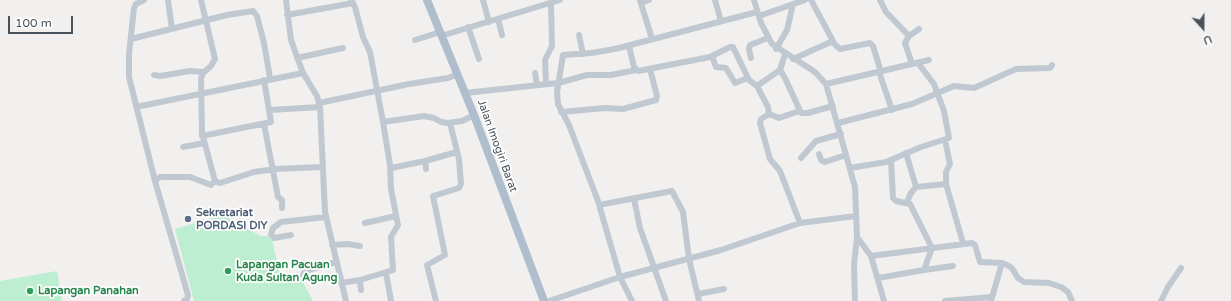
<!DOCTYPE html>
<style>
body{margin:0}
#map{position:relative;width:1231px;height:301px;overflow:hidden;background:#f2efef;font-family:"Varela Round",sans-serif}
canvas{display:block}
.north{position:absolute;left:1183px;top:8px;width:40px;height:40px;-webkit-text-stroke:3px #fff;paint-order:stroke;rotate:159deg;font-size:11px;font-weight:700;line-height:16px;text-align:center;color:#47525c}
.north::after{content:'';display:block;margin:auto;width:14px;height:18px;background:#47525c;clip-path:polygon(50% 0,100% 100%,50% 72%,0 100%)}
.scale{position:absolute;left:8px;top:16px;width:65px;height:18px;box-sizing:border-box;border:2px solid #47525c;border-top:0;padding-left:5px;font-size:12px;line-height:14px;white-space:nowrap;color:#47525c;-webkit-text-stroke:3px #fff;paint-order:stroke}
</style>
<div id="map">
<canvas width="1231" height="301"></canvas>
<div class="north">U</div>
<div class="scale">100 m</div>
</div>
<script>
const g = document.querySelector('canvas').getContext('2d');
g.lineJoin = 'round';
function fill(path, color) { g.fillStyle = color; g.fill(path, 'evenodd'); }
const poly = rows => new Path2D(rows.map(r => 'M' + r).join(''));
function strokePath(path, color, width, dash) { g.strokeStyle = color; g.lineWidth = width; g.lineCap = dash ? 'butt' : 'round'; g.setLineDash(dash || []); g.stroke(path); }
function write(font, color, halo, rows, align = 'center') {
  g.font = font + ' "Varela Round",sans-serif'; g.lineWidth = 3.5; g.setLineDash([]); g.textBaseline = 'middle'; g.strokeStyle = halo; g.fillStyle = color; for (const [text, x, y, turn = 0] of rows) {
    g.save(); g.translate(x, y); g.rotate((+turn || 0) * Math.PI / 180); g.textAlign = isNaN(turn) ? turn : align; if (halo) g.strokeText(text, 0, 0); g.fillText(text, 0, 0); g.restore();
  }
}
const green = poly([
 [224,211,226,216,234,222,261,236,267,236,272,239,279,271,283,276,299,279,303,282,313,301,194,301,175,229,215,217,223,217,220,212],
 [57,271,62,301,0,301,0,281]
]);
const minor = poly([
 [144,0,136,4,134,8,129,54,129,77,155,181,188,295,187,299,184,301],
 [168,0,172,29],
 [201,0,215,59,211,66,204,72,201,78,202,133,215,181],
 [286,0,291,40,303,73,317,96,320,107,325,212,346,301],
 [351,0,355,7,363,37,370,52,383,122],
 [483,0,489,22],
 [640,0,652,39],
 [715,0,721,21],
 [754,0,761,23,772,44,815,72,826,84,855,187,857,237,871,256,884,301],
 [880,0,886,12,909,36],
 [641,3,649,0],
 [287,15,353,3],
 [759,16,805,0],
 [498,19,502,35],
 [468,27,479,59],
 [579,35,583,54],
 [441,36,560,0],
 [131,39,227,15,253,11,257,16,264,43,270,78],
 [415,40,440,32],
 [832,42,840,49,870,43,873,46,881,72],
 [629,46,634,67,638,71,710,57,730,47,733,47,749,80,757,86,768,107,769,114,761,119,760,123,770,159,780,171,800,223],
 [776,49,787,30,793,4],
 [712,56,716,67,726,68,735,83,748,78],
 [297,58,343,48],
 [751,58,749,49,750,45,768,38],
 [793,59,833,41,811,0],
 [912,64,905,43,909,36,919,29],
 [780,70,785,78,801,113,808,113,833,106],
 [879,72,892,110],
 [535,73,537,84],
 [154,75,160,76,190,71,204,72],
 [546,83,545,60,552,46,551,2],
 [826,84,929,60],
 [757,86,780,70,785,54],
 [465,93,558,83,587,75,611,75,636,70],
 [319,103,409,84,448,78,458,74],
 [136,107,303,73],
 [270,110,320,107],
 [561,112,605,108,623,109,656,100,657,96,650,69],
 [769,114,779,118,799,111],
 [838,123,912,104,954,86,974,88,1016,69,1050,68,1052,65],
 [264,124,278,197,282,200,282,208],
 [202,136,271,122,264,80],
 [945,140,950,164,946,172,946,184],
 [183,147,204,143],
 [906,153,916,187,946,184,963,243],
 [819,154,821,160,825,162,846,155],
 [801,158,816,141,841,134],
 [391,168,425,161],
 [850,168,886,162,921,147,949,138,944,111,934,84,918,63],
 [426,169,425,161,457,152],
 [155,181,160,177,190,177,211,185,215,181,220,183,254,172,275,169,322,167],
 [634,199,640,228,666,301],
 [907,202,911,193,916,187],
 [599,205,672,191,683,212,689,259,699,301],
 [365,223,396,216],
 [271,235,273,228,281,222,326,217],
 [274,238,291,235],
 [332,245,348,244,360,246],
 [871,256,972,243,975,245,980,262,1002,263,1007,265,1012,268,1018,278,1024,282,1049,283,1061,287,1068,292,1072,301],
 [924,270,953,266],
 [386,273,391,301],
 [302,277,305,271,336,262],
 [878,278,924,270,932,248,910,204,896,201,893,198,891,161],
 [360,280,361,290],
 [341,283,360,280,393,270,391,237,398,225,391,189,390,165,383,122,424,116,434,118,441,122,448,123,462,121,474,115],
 [698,294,724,289],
 [436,301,427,265,445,255,433,196,459,188,461,184,459,159,450,123],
 [549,301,620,277,721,250,800,223,856,216],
 [632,301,620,277,598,201,569,125,558,104,557,92,563,55,591,53,615,49,757,12],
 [855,301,854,265,857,237],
 [945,301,992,297],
 [991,301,1002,263],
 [1161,301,1168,287,1181,268]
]);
const major = poly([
 [427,0,474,115,544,301]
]);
const markers = [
 [188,219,4,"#5c6f8a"],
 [228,271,4,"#2e9e5b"],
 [30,291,4,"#2e9e5b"]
];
const streetNames = [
 ["Jalan Imogiri Barat",497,146,70]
];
const serviceNames = [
 ["Sekretariat",196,213],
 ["PORDASI DIY",196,226]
];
const leisureNames = [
 ["Lapangan Pacuan",236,265],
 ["Kuda Sultan Agung",236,278],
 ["Lapangan Panahan",38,291]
];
fill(green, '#beeed2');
strokePath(minor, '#c0c9d1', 6);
strokePath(major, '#afbecd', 8);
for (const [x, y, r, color] of markers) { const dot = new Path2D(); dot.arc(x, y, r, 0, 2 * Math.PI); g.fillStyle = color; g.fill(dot); strokePath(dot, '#fff', 1.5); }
write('11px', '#47525c', '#fff', streetNames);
write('bold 11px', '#4e5e75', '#fff', serviceNames, 'left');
write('bold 11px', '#27864d', '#fff', leisureNames, 'left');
</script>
